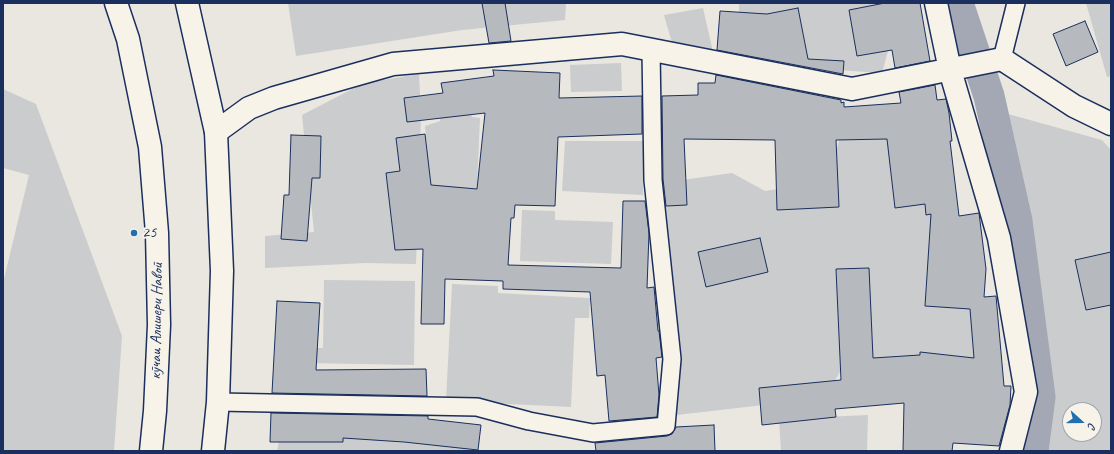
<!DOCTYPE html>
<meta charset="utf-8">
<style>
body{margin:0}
#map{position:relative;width:1114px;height:454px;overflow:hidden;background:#eae7e0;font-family:Caveat,sans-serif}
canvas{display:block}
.frame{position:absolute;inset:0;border:4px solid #1b2f5e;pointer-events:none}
.north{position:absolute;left:1062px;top:402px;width:40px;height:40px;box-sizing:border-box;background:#f7f3e8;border:1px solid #9fa5b1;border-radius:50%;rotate:111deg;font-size:11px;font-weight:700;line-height:16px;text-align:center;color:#1b2f5e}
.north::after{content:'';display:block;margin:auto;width:14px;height:18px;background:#1f6fb2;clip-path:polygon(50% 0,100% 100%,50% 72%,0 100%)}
</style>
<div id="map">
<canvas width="1114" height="454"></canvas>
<div class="frame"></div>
<div class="north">С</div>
</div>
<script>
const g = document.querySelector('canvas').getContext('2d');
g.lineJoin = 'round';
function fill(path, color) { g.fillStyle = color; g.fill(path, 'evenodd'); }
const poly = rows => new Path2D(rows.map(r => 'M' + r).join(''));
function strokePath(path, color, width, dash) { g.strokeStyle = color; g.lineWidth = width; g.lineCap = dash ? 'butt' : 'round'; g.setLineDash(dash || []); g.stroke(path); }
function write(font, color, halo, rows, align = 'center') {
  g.font = font + ' Caveat,sans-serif'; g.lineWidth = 4; g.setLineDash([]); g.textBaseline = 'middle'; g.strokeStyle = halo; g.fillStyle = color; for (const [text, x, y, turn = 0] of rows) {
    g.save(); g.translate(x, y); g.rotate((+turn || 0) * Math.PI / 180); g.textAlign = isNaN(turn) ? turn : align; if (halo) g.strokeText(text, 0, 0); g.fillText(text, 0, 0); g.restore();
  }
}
const green = poly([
 [288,3,566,3,565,20,462,30,296,56],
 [739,3,896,3,898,14,882,73,821,69,739,48],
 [1086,3,1111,3,1111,76,1107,77],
 [703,8,713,52,674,50,664,15],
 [621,63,622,91,571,92,570,65],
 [419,74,421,116,416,264,365,263,265,268,265,236,314,232,302,115,364,83],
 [3,89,36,104,122,336,114,451,3,451,3,283,29,175,3,168],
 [469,107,472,117,480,118,477,185,472,232,433,235,425,126,440,121,440,111],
 [1001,112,1102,140,1111,150,1111,451,1040,451,1048,394,1027,221],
 [1070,410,1094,410,1094,434,1070,434],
 [842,130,918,133,975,280,980,366,848,359,824,398,677,415,679,355,661,183,732,173,765,191,828,181],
 [565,141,643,141,643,195,562,191],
 [522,210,555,211,555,220,613,222,611,264,520,261],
 [324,280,415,281,414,365,306,363,306,348,323,348],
 [452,284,498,286,498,293,590,298,589,318,575,318,571,407,446,401],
 [868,415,867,451,781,451,779,419],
 [283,423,469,433,469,451,277,451]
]);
const canal = poly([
 [958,3,989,96,1017,221,1040,397,1033,451]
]);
const building = poly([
 [482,3,505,3,511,41,489,43,482,3],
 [885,3,920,3,930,61,895,68,892,50,857,56,849,10,885,3],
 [798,8,808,59,844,61,843,74,717,50,720,11,767,14,798,8],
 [1085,21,1098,52,1066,66,1053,34,1085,21],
 [493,70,560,73,559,98,642,96,642,134,558,137,555,206,515,205,514,218,511,218,508,265,621,268,623,201,645,201,649,233,647,288,654,287,658,331,659,331,662,357,656,358,659,395,657,417,609,421,605,375,597,376,590,292,503,289,503,281,445,279,444,324,421,324,423,249,395,250,386,173,400,171,396,138,425,134,431,185,477,189,485,113,407,122,404,98,443,93,441,83,494,76,493,70],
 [716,75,841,100,841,103,844,102,844,107,901,103,899,92,935,85,937,100,946,99,949,113,952,141,950,141,959,216,979,213,986,269,984,297,996,296,1004,386,1011,386,1010,405,999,446,953,443,952,451,903,451,904,403,835,409,836,417,762,425,759,388,841,380,836,269,869,268,873,358,920,355,920,352,974,358,970,309,925,306,931,214,926,215,925,204,895,208,887,139,836,140,839,207,777,210,775,140,684,139,687,205,666,206,663,179,662,96,698,95,698,83,715,83,716,75],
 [291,135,321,136,320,178,312,178,307,241,281,239,284,195,289,195,291,135],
 [760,238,768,272,706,287,698,252,760,238],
 [1111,252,1111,305,1086,310,1075,260,1111,252],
 [277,301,320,303,316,370,426,369,427,396,272,393,277,301],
 [271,413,428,416,428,419,481,425,478,450,404,442,343,438,343,442,270,442,271,413],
 [714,425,715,451,596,451,595,443,667,436,672,434,676,427,714,425]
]);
const lane = poly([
 [1002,59,1016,3],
 [218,402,477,407,529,421,593,433,666,426,672,359,653,180,651,50]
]);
const street = poly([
 [936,3,950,70,999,238,1026,392,1011,451],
 [216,132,249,108,274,98,393,64,622,44,852,89,1002,59,1074,106,1111,124]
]);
const secondary = poly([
 [116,3,128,39,150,147,157,233,159,325,155,411,151,451],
 [187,3,216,132,222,271,218,402,213,451]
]);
const markers = [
 [134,233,4,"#1f6fb2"]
];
const poiNames = [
 ["25",142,233]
];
const streetNames = [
 ["кӯчаи Алишери Навоӣ",157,321,-89]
];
fill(green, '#cbcccd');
strokePath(canal, '#a3a8b4', 31);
fill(building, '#b6babf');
strokePath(building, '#1b2f5e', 1);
strokePath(lane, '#1b2f5e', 20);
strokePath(street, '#1b2f5e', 25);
strokePath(secondary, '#1b2f5e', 25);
strokePath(lane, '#f7f3e8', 17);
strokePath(street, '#f7f3e8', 22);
strokePath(secondary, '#f7f3e8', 22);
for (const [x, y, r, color] of markers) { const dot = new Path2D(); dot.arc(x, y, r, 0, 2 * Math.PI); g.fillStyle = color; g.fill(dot); strokePath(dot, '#f7f3e8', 1.5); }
write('16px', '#1b2f5e', '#f7f3e8', poiNames, 'left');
write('16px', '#1b2f5e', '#f7f3e8', streetNames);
</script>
